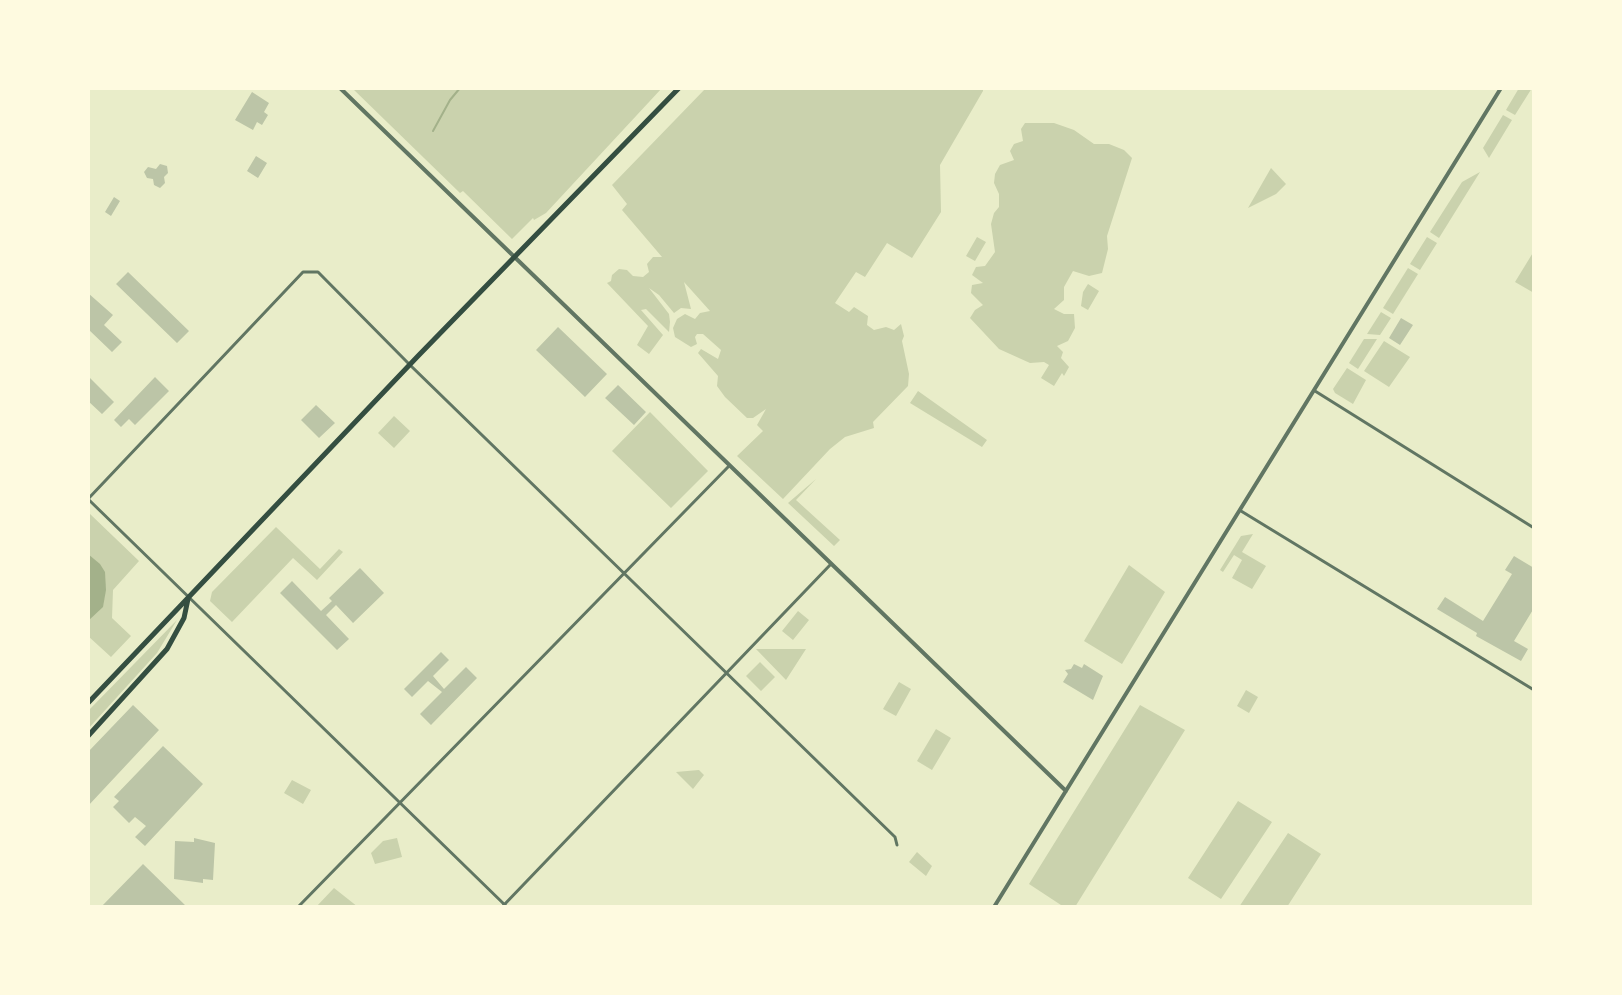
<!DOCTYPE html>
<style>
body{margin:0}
#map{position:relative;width:1622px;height:995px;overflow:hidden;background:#e9edc9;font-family:Mulish,sans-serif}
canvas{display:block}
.frame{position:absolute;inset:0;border:90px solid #fefae0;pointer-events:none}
</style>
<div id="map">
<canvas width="1622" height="995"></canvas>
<div class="frame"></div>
</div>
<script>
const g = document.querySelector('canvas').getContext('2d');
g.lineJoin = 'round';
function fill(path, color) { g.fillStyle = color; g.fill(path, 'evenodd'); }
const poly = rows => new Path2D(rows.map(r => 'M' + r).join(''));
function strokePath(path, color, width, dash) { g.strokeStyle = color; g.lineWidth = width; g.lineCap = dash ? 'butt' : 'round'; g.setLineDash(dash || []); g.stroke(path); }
const green = poly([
 [352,88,662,88,546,213,534,220,533,218,512,239,463,191,460,193],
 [706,88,983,88,983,91,940,165,941,212,912,258,887,243,865,277,856,272,835,303,849,312,854,307,868,316,867,325,874,330,886,327,894,330,901,324,904,336,902,341,909,374,908,386,873,422,874,428,845,437,830,449,783,499,737,456,763,431,757,425,766,409,753,418,747,418,725,397,717,386,718,376,698,353,701,349,718,359,721,350,703,334,697,334,695,337,697,344,691,347,675,337,673,328,677,319,685,314,695,319,700,313,710,311,684,282,691,309,681,308,674,313,659,295,649,288,669,314,670,322,669,332,646,309,641,310,663,335,649,354,637,345,648,326,607,283,611,281,612,275,619,269,627,270,633,276,643,277,649,272,647,264,653,257,662,257,622,210,627,204,612,185],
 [1519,88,1532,88,1515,115,1506,110],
 [1503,115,1512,120,1489,158,1483,148],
 [1025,123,1054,123,1074,130,1094,144,1109,144,1124,150,1132,158,1107,236,1108,249,1102,273,1089,276,1073,271,1064,287,1064,300,1054,309,1064,314,1074,314,1075,328,1068,341,1057,346,1063,352,1061,358,1069,367,1064,376,1062,373,1054,386,1041,378,1049,365,1044,362,1030,363,999,349,970,318,975,310,983,305,971,293,972,285,983,283,972,275,976,267,985,266,995,252,991,224,994,213,999,207,999,194,994,183,995,174,1000,165,1014,160,1010,151,1014,144,1023,141,1021,129],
 [1271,168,1286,184,1276,194,1248,208],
 [1480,172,1439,238,1430,232,1462,182],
 [977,237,986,242,975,261,966,256],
 [1427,237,1437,243,1420,270,1410,264],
 [1534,251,1534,293,1515,282],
 [1408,268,1418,274,1393,314,1383,308],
 [1088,284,1099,291,1088,310,1081,306,1083,292],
 [1381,312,1391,318,1380,335,1367,334],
 [1364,339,1377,339,1358,369,1349,363],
 [1384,341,1410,357,1389,387,1364,371],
 [1347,368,1366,380,1353,404,1335,393,1333,389],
 [918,391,987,440,982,447,910,403],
 [650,412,708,471,671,508,612,451],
 [394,416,410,431,394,448,378,433],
 [816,479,796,500,840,540,834,546,788,503],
 [89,513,139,561,113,590,112,618,131,636,111,657,88,636],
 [276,527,320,569,339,549,343,552,317,580,293,558,232,622,210,601,212,592],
 [1253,534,1242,552,1266,566,1252,589,1232,578,1242,560,1234,555,1223,572,1220,570,1241,536],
 [1129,565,1165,592,1122,664,1084,641],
 [798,611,809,620,793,640,782,631],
 [177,620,157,653,88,729,88,711],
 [756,649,806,649,786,680],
 [760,662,775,677,761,691,746,676],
 [899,682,911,689,896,716,883,709],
 [1246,690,1258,697,1249,713,1237,706],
 [1140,705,1185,730,1075,907,1064,907,1029,884],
 [936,729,951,738,932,770,917,761],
 [699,770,704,775,693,789,676,772],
 [292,780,311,790,303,804,284,793],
 [1238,801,1272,822,1221,899,1188,878],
 [1288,833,1321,854,1287,907,1239,907],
 [397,838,402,857,375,864,371,853,383,841],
 [917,852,932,866,926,876,909,862],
 [334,888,358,907,316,907]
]);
const water = poly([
 [88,554,100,564,105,572,106,590,103,607,88,621]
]);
const stream = poly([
 [433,131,450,100,460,88]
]);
const building = poly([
 [252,92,269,103,264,112,268,115,262,125,257,122,253,130,235,120],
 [256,156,267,163,258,178,247,171],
 [160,164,167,166,168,173,164,177,165,183,160,188,154,185,153,179,147,178,144,172,148,167,156,169],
 [114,197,120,201,111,216,105,212],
 [128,272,189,331,177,343,116,284],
 [88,293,113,315,104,325,122,342,112,352,88,329],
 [1401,318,1413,325,1400,345,1389,338],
 [558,327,607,374,585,397,536,350],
 [155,377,169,391,135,425,129,419,121,427,114,420],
 [90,378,114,402,102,414,88,401],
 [618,385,646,412,634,425,605,398],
 [316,405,335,423,319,438,301,420],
 [1514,556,1534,568,1534,608,1514,641,1528,649,1521,661,1476,636,1477,633,1437,609,1445,597,1483,621,1512,574,1505,570],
 [360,568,384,593,353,623,336,605,326,615,349,639,337,650,280,593,292,581,321,611,332,601,329,598],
 [441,652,449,660,433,676,444,689,466,667,477,678,431,725,420,714,442,692,428,681,412,697,404,689],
 [1074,664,1082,668,1084,664,1103,676,1093,700,1063,682,1068,674,1065,670,1071,669],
 [133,705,159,730,88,806,88,752],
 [163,746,203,784,145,846,135,837,146,826,135,817,129,823,113,807,119,801,114,797],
 [194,838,215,843,213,880,203,879,203,883,174,879,175,841,194,842],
 [143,864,187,907,101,907]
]);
const minor = poly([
 [1315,391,1534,528],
 [1241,511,1534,690],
 [298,907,729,466],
 [502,907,831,564],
 [507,907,88,499,303,272,318,272,410,365,895,837,897,845]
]);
const tertiary = poly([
 [340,88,1066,791],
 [994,907,1501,88]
]);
const secondary = poly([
 [88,703,418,356,679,88],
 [88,736,167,649,184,618,188,599]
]);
fill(green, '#cad2ad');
fill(water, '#a3b18a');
strokePath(stream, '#a3b18a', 2);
fill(building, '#bcc5a7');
strokePath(minor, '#617663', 3);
strokePath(tertiary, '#617663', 4);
strokePath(secondary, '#344e41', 5);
</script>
